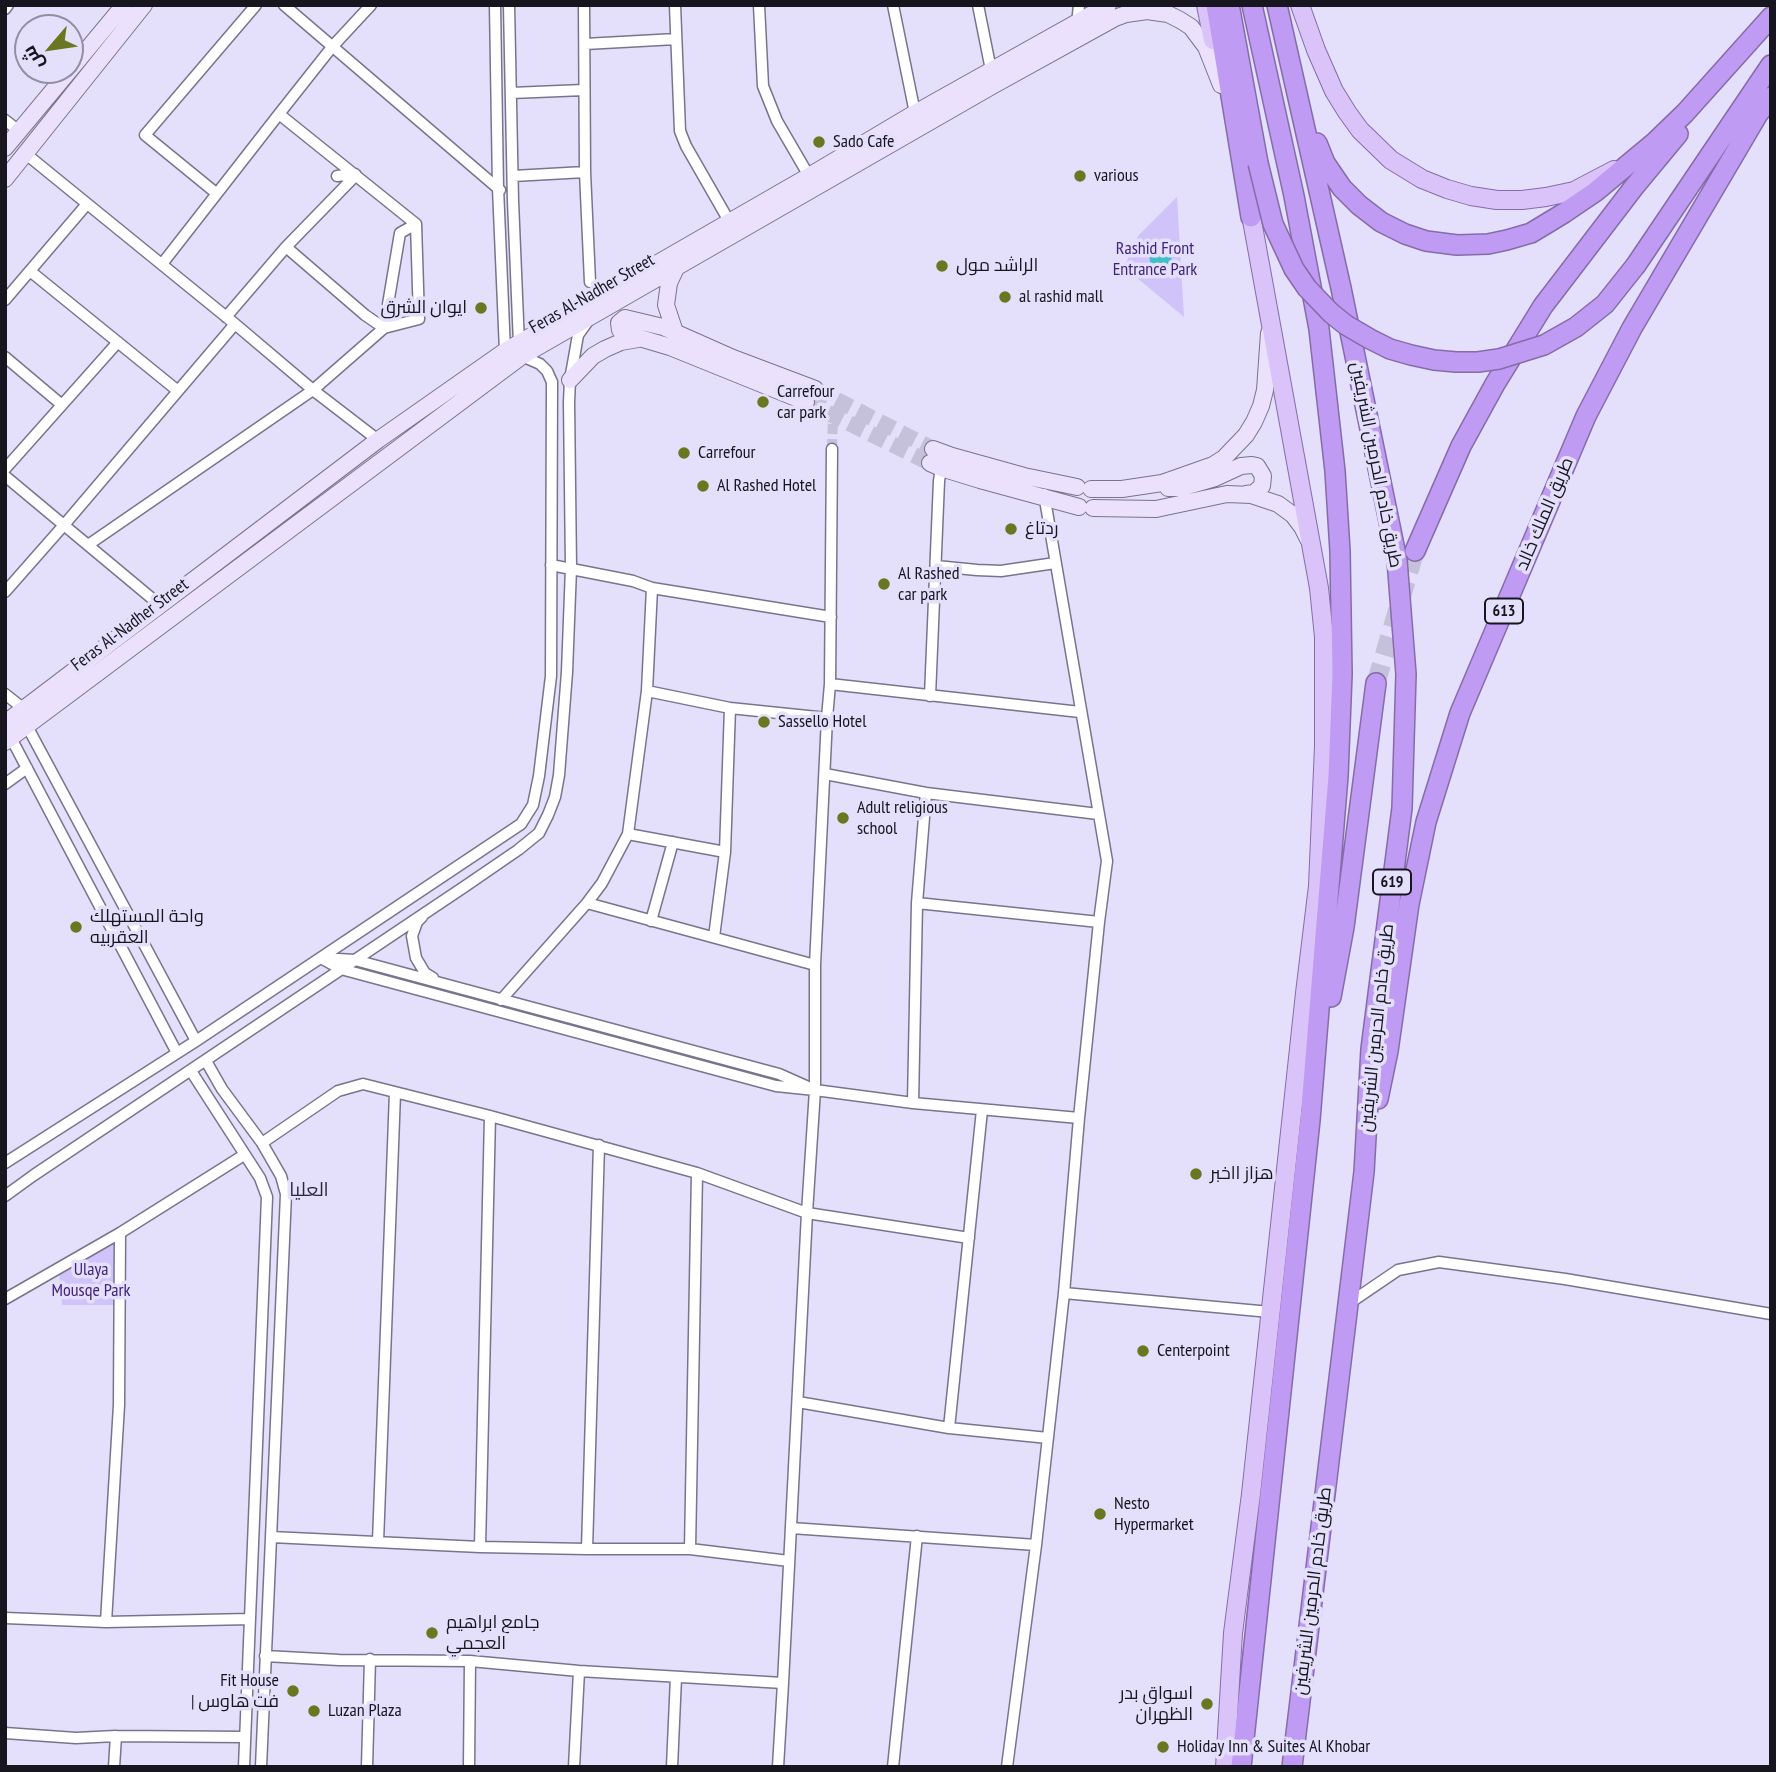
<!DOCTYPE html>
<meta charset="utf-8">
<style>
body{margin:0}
#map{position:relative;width:1776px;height:1772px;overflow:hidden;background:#e4dffb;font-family:"PT Sans Narrow",Cairo,sans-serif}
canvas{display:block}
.frame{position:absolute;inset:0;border:7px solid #17151e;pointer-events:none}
.north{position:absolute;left:14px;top:14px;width:70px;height:70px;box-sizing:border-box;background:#e4dffb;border:2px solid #928ea3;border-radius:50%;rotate:241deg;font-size:19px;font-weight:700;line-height:28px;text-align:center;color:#17151e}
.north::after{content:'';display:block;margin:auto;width:24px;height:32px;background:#6b7620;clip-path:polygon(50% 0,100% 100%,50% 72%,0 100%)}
</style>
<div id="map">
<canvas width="1776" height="1772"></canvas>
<div class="frame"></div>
<div class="north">ش</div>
</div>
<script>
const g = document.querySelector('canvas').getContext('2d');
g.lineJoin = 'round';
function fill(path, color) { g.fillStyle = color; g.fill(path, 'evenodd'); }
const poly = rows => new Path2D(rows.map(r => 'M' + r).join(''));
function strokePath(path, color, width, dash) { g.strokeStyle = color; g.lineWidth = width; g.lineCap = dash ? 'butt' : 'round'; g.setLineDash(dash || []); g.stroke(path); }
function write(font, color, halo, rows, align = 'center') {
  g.font = font + ' "PT Sans Narrow",Cairo,sans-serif'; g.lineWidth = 7; g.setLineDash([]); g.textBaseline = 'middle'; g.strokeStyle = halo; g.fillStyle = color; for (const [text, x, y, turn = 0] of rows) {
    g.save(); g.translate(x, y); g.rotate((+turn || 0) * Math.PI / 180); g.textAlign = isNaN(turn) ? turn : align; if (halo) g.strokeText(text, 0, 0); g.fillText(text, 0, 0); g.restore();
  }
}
const green = poly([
 [1177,197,1184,317,1124,267,1138,236],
 [120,1233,117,1305,62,1305,59,1273]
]);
const water = poly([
 [1172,250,1171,268,1151,268,1149,254]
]);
const streetTunnel = poly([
 [832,449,833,416]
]);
const secondaryTunnel = poly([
 [815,389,933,449],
 [806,402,930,463]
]);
const highwayTunnel = poly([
 [1376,683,1415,551]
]);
const street = poly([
 [284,5,500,190],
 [495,5,498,188,505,351],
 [509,5,513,201,519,344],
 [584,5,585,172,590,282],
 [675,5,680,131,686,146,729,221],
 [759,5,763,86,777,121,809,176],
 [893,5,915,113],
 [978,5,991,70],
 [5,9,8,5],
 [1077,24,1079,5],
 [585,44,676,39],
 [511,93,584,90],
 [279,114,416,224,419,319,384,328,365,315,286,247],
 [5,120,19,131],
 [26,154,235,324,313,390,378,440],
 [337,176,355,174],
 [513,176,585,172],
 [216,193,145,135,256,5],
 [162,264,279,114,332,47,371,5],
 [30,271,178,391],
 [5,300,87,204],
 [226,317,286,247,356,175],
 [5,357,62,405],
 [5,469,118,342],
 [5,476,161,606],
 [1044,494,1107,861,1099,922,1079,1118],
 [88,545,313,390,384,328,400,233,416,224],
 [551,565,633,581,652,588,831,617],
 [936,566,977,570,1001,571,1055,563],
 [5,592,64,525,235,324],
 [830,684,1080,712],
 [647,691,730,708,827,718],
 [5,694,24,709],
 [930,696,939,481,941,468],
 [27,726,196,1041],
 [11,738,177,1053],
 [825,774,926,793,1098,814],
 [5,784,27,768],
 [628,834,725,852],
 [587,903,815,965],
 [917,903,1099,922],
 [422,917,417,922,412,936,416,958,425,973,433,978],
 [651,921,673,842],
 [714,937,725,852,730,708],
 [501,1000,587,903,602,883,628,834,647,691,652,588],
 [206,1061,222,1089,262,1143,281,1176,286,1194,261,1767],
 [191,1071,260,1178,267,1197,244,1767],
 [815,1090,779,1074,355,960,321,958,341,969,776,1086,815,1090,913,1103,1079,1118,1064,1293,1270,1312],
 [913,1103,917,903,926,793],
 [262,1143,338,1091,363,1084,490,1116,697,1173,807,1213,969,1238],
 [5,1163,196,1041,521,824,533,805,539,776,551,676,552,382,547,371,540,364,522,356],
 [5,1196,34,1175,464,887,518,850,539,833,548,815,555,797,559,775,567,672,571,568,569,402,570,380,578,335,588,321],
 [5,1299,120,1233,244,1155],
 [1348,1304,1398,1270,1439,1262,1565,1279,1771,1314],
 [798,1402,949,1428,1048,1438],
 [949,1428,982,1110],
 [791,1528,1036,1545],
 [271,1537,480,1547,587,1549,690,1549,789,1561],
 [378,1542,395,1093],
 [480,1547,490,1116],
 [587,1549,599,1145],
 [690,1549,697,1173],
 [5,1618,106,1622,250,1619],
 [106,1622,119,1405,120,1233],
 [265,1656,339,1660,470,1661,579,1671,783,1683,807,1213,815,1090,815,965,827,718,830,684,832,449],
 [5,1733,76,1738,116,1736,245,1737],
 [114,1767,116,1736],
 [367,1767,370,1659],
 [469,1767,470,1661],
 [574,1767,579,1671],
 [672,1767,676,1677],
 [778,1767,783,1683],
 [893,1767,917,1536],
 [1007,1767,1036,1545,1064,1293]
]);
const secondary = poly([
 [70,70,124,5],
 [5,148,70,70],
 [5,179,144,5],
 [675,332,666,305,669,283,676,268],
 [570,380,593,356,605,349,621,342,638,339],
 [806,402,670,347,623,333,620,330,619,323,625,318,663,327,733,358,815,389],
 [933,449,952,456,1024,476,1077,487],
 [930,463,941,468,980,480,1079,507],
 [1168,488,1180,488,1198,483,1215,478,1241,466,1252,465,1257,466,1263,476,1262,486,1254,493,1246,494],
 [1091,489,1122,489,1162,483,1213,465,1224,458,1246,435,1254,422,1261,406,1265,390,1269,333],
 [1093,508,1156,509,1227,494,1251,495,1278,504,1293,515,1302,527,1308,539],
 [5,723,378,440,505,351,809,176,915,113,1108,5],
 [5,742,522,356,992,86,1115,18,1126,14,1147,11,1168,14,1180,20,1191,27,1206,47,1221,85]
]);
const primary = poly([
 [1206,5,1213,40],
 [1300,5,1316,50,1334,91,1347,112,1360,130,1391,160,1422,179,1447,189,1471,196,1497,200,1522,200,1546,197,1574,191,1614,170],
 [1225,1767,1233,1633,1251,1494,1305,993,1318,886,1324,746,1324,637,1319,588,1249,204]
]);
const highway = poly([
 [1216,5,1251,217],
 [1277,5,1341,288,1397,560,1406,674,1402,808,1371,1049,1364,1172,1292,1767],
 [1230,10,1258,163],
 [1317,143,1325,163,1342,188,1359,205,1381,222,1405,234,1426,241,1457,245,1488,244,1507,240,1531,233,1564,213,1595,192,1655,142,1685,113,1771,17],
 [1636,265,1771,65],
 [1415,551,1461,446,1495,384,1543,306,1634,187,1678,134],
 [1331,997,1344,927,1376,683],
 [1378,1099,1388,1051,1409,904,1426,822,1460,713,1586,416,1632,328,1758,114,1771,97],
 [1241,1767,1310,1120,1338,776,1342,674,1340,551,1335,471,1319,329,1294,196,1252,5]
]);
const highwayBridge = poly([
 [1258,163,1273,224,1294,269,1307,288,1331,313,1346,325,1370,339,1390,349,1411,355,1434,360,1456,362,1478,362,1499,359,1544,345,1576,327,1605,304,1636,265]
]);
const markers = [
 [819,142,7,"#6b7620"],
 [1080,176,7,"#6b7620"],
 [942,266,7,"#6b7620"],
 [1005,297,7,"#6b7620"],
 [481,308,7,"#6b7620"],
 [763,402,7,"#6b7620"],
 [684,453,7,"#6b7620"],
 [703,486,7,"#6b7620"],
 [1011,529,7,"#6b7620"],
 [884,584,7,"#6b7620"],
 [764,722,7,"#6b7620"],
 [843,818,7,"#6b7620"],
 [76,927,7,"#6b7620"],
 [1196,1174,7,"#6b7620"],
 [1143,1351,7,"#6b7620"],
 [1100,1514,7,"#6b7620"],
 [432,1633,7,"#6b7620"],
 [293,1691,7,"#6b7620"],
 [1207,1704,7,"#6b7620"],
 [314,1711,7,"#6b7620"],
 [1163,1747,7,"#6b7620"]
];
const shields = [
 [1504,611,38],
 [1392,882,38]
];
const shieldNames = [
 ["613",1504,611],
 ["619",1392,882]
];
const poiNames = [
 ["Sado Cafe",833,142],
 ["various",1094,176],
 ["الراشد مول",956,266],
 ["al rashid mall",1019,297],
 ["ايوان الشرق",467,308,"right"],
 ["Carrefour",777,392],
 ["car park",777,413],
 ["Carrefour",698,453],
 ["Al Rashed Hotel",717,486],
 ["ردتاغ",1025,529],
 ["Al Rashed",898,574],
 ["car park",898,595],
 ["Sassello Hotel",778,722],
 ["Adult religious",857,808],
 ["school",857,829],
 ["واحة المستهلك",90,917],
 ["العقربيه",90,938],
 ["هزاز ااخبر",1210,1174],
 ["Centerpoint",1157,1351],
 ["Nesto",1114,1504],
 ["Hypermarket",1114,1525],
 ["جامع ابراهيم",446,1623],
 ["العجمي",446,1644],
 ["Fit House",279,1681,"right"],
 ["| فت هاوس",279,1702,"right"],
 ["اسواق بدر",1193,1694,"right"],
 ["الظهران",1193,1715,"right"],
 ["Luzan Plaza",328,1711],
 ["Holiday Inn & Suites Al Khobar",1177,1747]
];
const parkNames = [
 ["Rashid Front",1155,249],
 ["Entrance Park",1155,270],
 ["Ulaya",91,1270],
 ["Mousqe Park",91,1291]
];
const streetNames = [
 ["Feras Al-Nadher Street",592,294,-30],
 ["طريق خادم الحرمين الشريفين",1376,465,79],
 ["طريق الملك خالد",1545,514,-67],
 ["Feras Al-Nadher Street",130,625,-37],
 ["طريق خادم الحرمين الشريفين",1377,1028,-84],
 ["طريق خادم الحرمين الشريفين",1313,1591,-83]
];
const neighbourhoodNames = [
 ["العليا",309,1191]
];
fill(green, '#cfc3f9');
fill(water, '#40bfc4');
strokePath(streetTunnel, '#c5c1da', 10, [10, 5]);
strokePath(secondaryTunnel, '#c5c1da', 16, [16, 8]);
strokePath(highwayTunnel, '#c5c1da', 19, [19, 10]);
strokePath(street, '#79748c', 13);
strokePath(secondary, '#79748c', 18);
strokePath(primary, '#856ca9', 20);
strokePath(highway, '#856ca9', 22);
strokePath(street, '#fff', 10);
strokePath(secondary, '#ece1fc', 16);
strokePath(primary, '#d9c3f8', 18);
strokePath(highway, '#c09bf4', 19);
strokePath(highwayBridge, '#856ca9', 22, []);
strokePath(highwayBridge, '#c09bf4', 19);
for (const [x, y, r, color] of markers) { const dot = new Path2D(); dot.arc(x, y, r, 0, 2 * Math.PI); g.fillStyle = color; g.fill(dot); strokePath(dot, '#e4dffb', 2.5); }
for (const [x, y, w] of shields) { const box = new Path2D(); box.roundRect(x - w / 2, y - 12.5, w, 25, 5); g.fillStyle = '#e4dffb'; g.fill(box); strokePath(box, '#17151e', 2); }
write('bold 16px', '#17151e', null, shieldNames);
write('18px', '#17151e', '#e4dffb', poiNames, 'left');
write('18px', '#42237a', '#e4dffb', parkNames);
write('18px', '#17151e', '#e4dffb', streetNames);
write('19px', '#2c273b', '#e4dffb', neighbourhoodNames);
</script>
